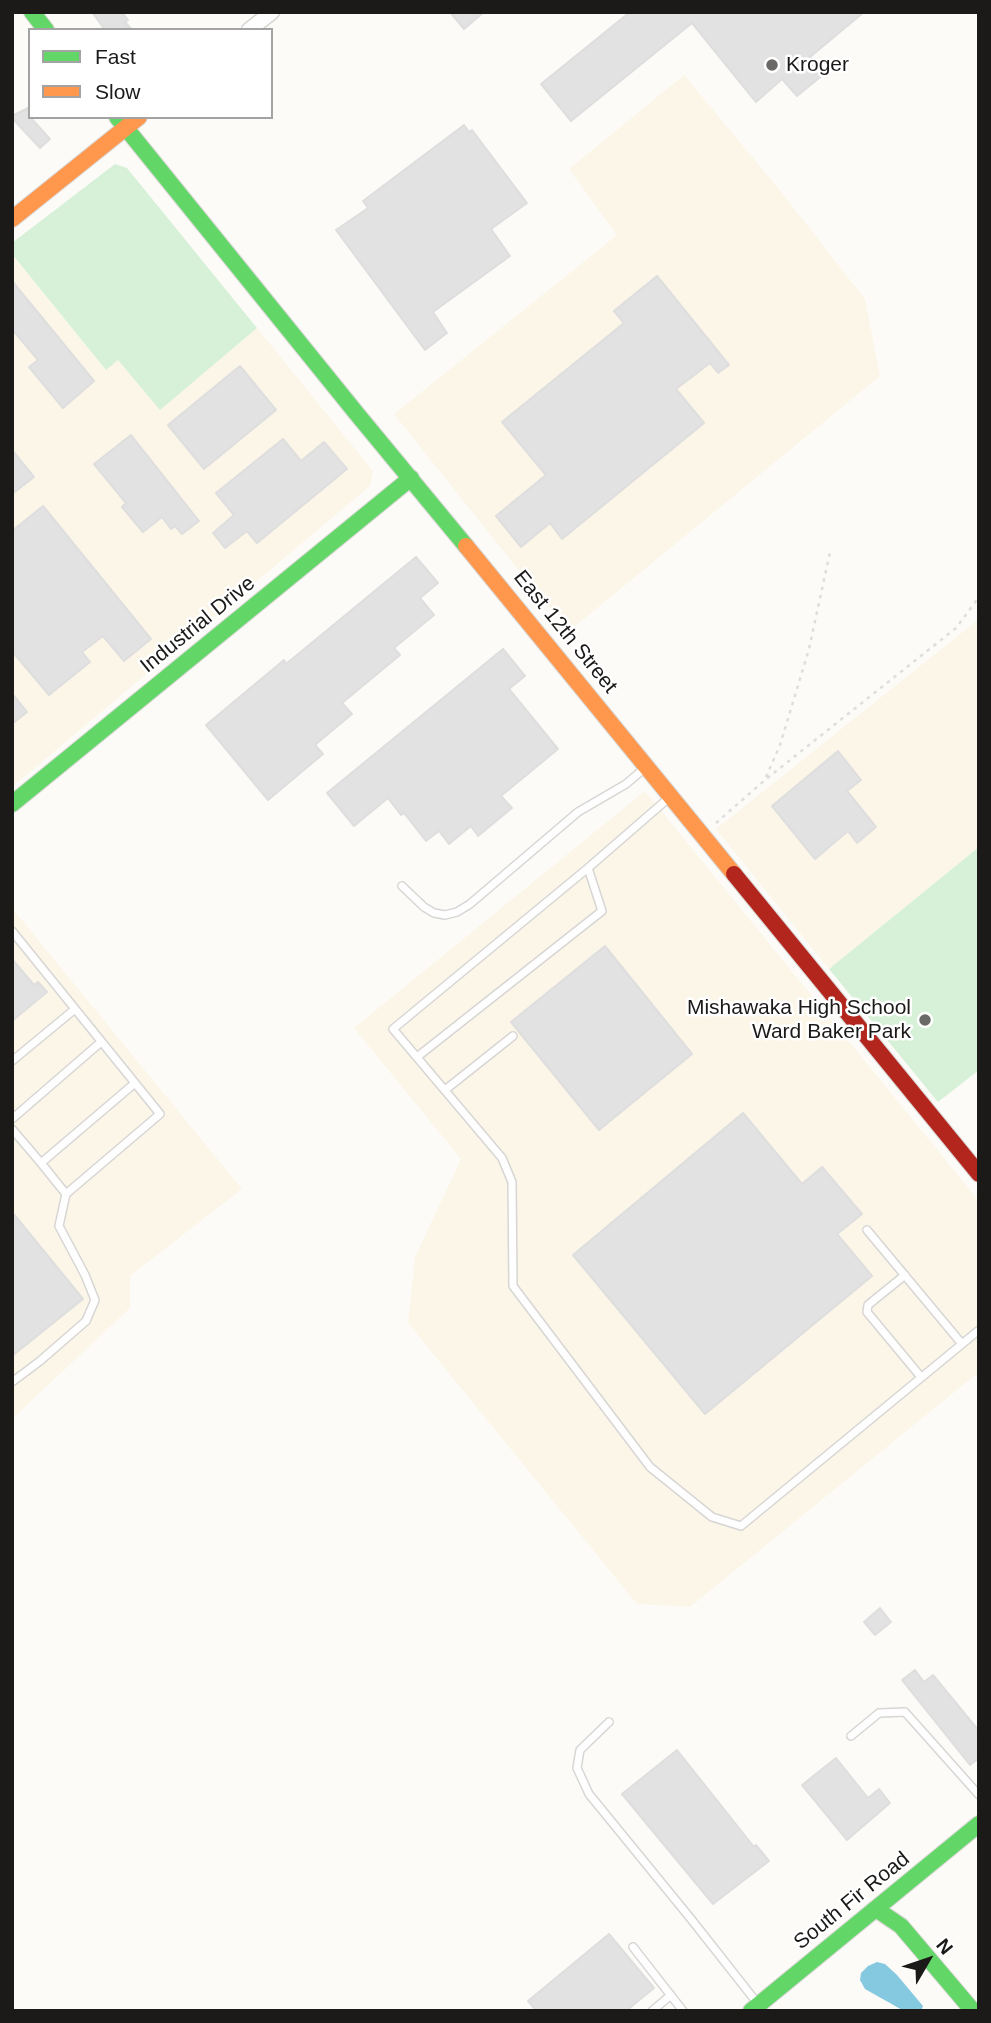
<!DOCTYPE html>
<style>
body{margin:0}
#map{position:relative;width:991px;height:2023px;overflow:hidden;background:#fdfbf8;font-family:Arial,sans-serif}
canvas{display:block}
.frame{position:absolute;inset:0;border:14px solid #1b1a19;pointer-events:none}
.legend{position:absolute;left:28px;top:28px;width:245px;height:91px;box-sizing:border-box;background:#fff;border:2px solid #a4a3a3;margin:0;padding:9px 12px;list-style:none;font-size:21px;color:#1b1a19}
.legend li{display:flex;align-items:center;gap:14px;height:35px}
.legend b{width:35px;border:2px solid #a4a3a3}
.north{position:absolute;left:893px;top:1925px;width:70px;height:70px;-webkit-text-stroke:5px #fff;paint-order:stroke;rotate:51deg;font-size:19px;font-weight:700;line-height:28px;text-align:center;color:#1b1a19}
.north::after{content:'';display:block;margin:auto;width:24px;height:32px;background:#1b1a19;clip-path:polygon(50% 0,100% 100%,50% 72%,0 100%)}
</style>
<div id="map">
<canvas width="991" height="2023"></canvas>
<div class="frame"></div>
<ul class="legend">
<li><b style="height:9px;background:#63d668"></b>Fast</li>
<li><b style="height:9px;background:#ff974d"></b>Slow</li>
</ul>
<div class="north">N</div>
</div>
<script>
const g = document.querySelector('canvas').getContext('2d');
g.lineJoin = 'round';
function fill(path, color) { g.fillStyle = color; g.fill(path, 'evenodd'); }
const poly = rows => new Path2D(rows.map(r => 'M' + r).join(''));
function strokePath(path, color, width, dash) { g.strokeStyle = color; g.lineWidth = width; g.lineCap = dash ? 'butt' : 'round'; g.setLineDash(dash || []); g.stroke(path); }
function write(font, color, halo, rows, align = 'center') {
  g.font = font + ' Arial,sans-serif'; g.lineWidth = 5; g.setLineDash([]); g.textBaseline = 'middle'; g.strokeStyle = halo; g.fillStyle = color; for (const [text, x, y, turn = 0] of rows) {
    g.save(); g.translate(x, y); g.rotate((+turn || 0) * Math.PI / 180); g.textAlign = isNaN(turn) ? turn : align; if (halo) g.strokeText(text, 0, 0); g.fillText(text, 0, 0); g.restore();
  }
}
const industrial = poly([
 [684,75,778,188,865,299,880,376,568,632,394,414,617,235,569,169],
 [12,254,105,369,118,360,160,409,257,328,373,471,370,486,12,787],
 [979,619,979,847,829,969,716,829],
 [645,791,979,1201,979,1372,690,1607,637,1604,408,1323,415,1257,461,1159,354,1028],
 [12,908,242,1189,130,1276,130,1308,12,1419]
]);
const green = poly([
 [115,164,127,168,257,328,160,410,118,360,106,370,12,254,12,243],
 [979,847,979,1070,938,1102,829,969]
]);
const water = poly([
 [877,1962,885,1964,897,1975,923,2006,921,2011,904,2011,865,1989,860,1980,861,1973,868,1966]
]);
const building = poly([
 [92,12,122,12,128,20,125,22,132,30,105,30,92,12],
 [450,12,484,12,464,29,450,12],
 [630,12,864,12,810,57,824,74,797,96,782,79,756,102,692,23,571,121,541,84,630,12],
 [30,107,30,117,50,139,40,148,12,118,12,116,30,107],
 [464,125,469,132,472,130,527,203,491,229,510,256,433,312,447,333,425,350,336,230,368,208,363,201,464,125],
 [657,276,729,365,718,373,710,363,676,389,704,423,562,539,550,523,521,547,496,516,546,475,502,422,624,323,614,311,657,276],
 [12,281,94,381,63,408,29,367,38,360,12,329,12,281],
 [240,366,276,410,204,469,168,425,240,366],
 [131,435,199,521,182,534,175,526,171,529,162,517,143,532,122,507,126,503,94,464,131,435],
 [283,439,301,461,324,442,347,469,257,543,247,531,225,548,213,533,234,515,216,493,283,439],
 [12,450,34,477,12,494,12,450],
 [43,506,151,639,124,661,103,636,82,652,90,662,49,695,12,651,12,531,43,506],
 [416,557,438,583,420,598,434,615,394,648,400,655,342,703,352,714,315,745,323,754,268,800,206,725,284,660,286,664,416,557],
 [503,649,525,676,509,689,558,749,501,796,512,808,478,836,471,826,449,844,439,831,426,841,404,813,401,815,388,798,354,826,327,793,503,649],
 [12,693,27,712,12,724,12,693],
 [838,751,861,780,847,791,876,827,857,843,848,831,815,859,772,806,838,751],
 [605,946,692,1054,599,1130,511,1022,605,946],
 [12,959,34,985,38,982,47,992,12,1021,12,959],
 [743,1113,802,1184,822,1167,862,1214,837,1234,872,1276,705,1414,573,1255,743,1113],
 [12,1212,83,1299,12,1356,12,1212],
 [880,1608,891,1622,875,1635,864,1622,880,1608],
 [915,1670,924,1682,933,1675,979,1731,979,1758,970,1765,902,1680,915,1670],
 [677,1750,754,1847,756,1845,769,1861,713,1904,622,1794,677,1750],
 [836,1758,868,1798,879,1789,890,1803,847,1840,802,1785,836,1758],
 [609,1934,654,1988,626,2011,536,2011,528,2001,609,1934]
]);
const path = poly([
 [766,777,780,745,809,649,830,552],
 [716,823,765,780,956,628,979,597]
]);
const lane = poly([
 [588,868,393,1029,502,1158,512,1182,513,1286,650,1467,712,1517,741,1526,979,1330],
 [402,886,424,907,434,913,445,915,457,912,470,904,578,812,626,784,646,767],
 [12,931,135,1083,41,1163,12,1129],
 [417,1057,602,911,588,868,671,796],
 [12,1061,75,1009],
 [445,1090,513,1036],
 [12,1119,101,1042],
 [66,1194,160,1114,135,1083],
 [867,1230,962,1344],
 [905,1275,868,1305,867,1312,921,1377],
 [12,1382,40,1361,86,1321,95,1300,85,1275,59,1226,66,1194,41,1163],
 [609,1722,580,1750,577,1768,589,1794,691,1919,758,2004],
 [851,1736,879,1713,905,1712,979,1795],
 [633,1947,683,2011],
 [652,2011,671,1995]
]);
const street = poly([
 [249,30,272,12]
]);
const fast = poly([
 [32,12,46,30],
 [117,117,357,414,466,546],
 [12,804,411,478],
 [876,1909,901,1926,973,2011],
 [751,2011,979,1824]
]);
const slow = poly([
 [12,219,139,117],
 [466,546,734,874]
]);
const jam = poly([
 [734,874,979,1174]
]);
const markers = [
 [772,65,7,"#6a6967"],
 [925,1020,7,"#6a6967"]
];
const poiNames = [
 ["Kroger",786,65],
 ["Mishawaka High School",911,1008,"right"],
 ["Ward Baker Park",911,1032,"right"]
];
const streetNames = [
 ["Industrial Drive",198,625,-39],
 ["East 12th Street",565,632,51],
 ["South Fir Road",852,1901,-39]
];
fill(industrial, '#fbf6e8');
fill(green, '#d6f1d7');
fill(water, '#85c9e1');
fill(building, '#e3e2e2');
strokePath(building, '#dfdede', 2);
strokePath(lane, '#d7d6d4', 10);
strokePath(street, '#d7d6d4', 17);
strokePath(fast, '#d7d6d4', 18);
strokePath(slow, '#d7d6d4', 18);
strokePath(jam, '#d7d6d4', 18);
strokePath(path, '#dedede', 2.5, [3.5, 5]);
strokePath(lane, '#fffefe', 7);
strokePath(street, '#fffefe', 14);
strokePath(fast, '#63d668', 16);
strokePath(slow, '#ff974d', 16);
strokePath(jam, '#b3261e', 16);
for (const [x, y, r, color] of markers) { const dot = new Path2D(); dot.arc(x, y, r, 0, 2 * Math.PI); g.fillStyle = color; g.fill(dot); strokePath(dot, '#fff', 2.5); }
write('21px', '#1b1a19', '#fff', poiNames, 'left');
write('21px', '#1b1a19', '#fff', streetNames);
</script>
